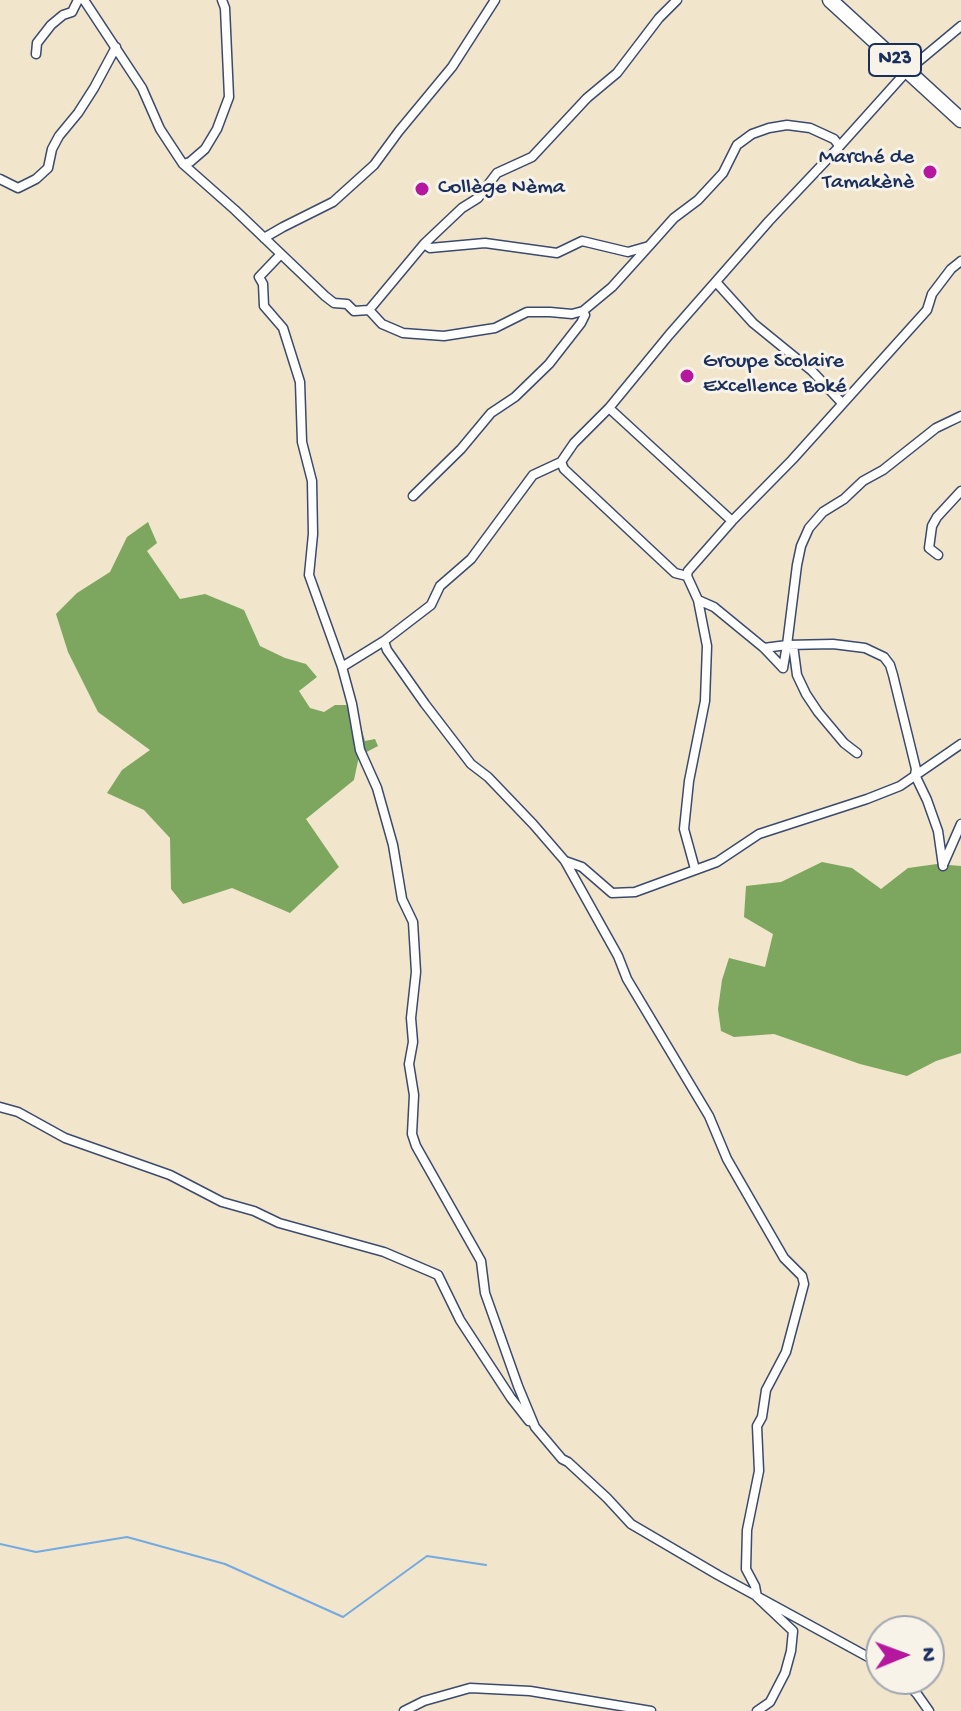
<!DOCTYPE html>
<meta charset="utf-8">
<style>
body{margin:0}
#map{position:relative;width:961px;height:1711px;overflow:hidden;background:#f1e5cb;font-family:"Gochi Hand",sans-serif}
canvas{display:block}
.north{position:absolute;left:865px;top:1615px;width:80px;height:80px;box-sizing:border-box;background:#f7f3e8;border:2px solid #9fa5b1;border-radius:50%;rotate:89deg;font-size:22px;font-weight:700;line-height:32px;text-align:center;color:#1b2f5e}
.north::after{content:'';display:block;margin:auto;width:28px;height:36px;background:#b5179e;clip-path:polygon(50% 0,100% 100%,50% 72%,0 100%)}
</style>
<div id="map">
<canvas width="961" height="1711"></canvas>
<div class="north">N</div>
</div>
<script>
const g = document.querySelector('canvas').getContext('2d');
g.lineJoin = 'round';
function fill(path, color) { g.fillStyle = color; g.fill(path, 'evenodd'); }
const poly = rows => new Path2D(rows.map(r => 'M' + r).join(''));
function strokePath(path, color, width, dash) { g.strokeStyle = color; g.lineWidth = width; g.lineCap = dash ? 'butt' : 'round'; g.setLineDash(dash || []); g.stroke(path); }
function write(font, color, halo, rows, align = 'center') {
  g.font = font + ' "Gochi Hand",sans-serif'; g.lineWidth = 6; g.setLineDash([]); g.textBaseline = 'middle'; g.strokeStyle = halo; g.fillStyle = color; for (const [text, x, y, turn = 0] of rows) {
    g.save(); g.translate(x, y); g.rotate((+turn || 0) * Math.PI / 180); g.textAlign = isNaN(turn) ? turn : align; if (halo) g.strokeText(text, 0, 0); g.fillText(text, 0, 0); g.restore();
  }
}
const forest = poly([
 [148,522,157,543,147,551,180,599,205,594,244,610,260,646,285,658,306,664,317,677,299,691,310,708,324,712,335,705,346,705,357,713,365,741,375,739,378,746,359,756,354,780,306,819,339,867,290,913,232,888,183,904,171,889,170,838,144,810,107,793,122,770,150,750,98,712,68,652,56,614,77,593,110,572,127,537],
 [822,862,852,868,881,889,908,868,937,864,961,866,961,1053,936,1061,907,1076,860,1064,774,1034,734,1037,721,1031,718,1009,722,980,729,958,765,967,773,934,744,917,746,886,781,882]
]);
const stream = poly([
 [0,1544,36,1552,127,1537,225,1564,343,1617,427,1556,486,1565]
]);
const minor = poly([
 [84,0,142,88,160,129,183,164,235,210,325,296,334,303,347,304,354,311,369,310,424,244,462,208,478,198,497,173,532,157,587,98,617,73,659,18,677,0],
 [36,54,37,43,51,25,63,15,72,12,78,0],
 [183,164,190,162,205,149,217,129,229,97,225,8,222,0],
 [0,179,18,188,36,179,48,168,52,149,59,136,78,113,94,88,116,47],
 [264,238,283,227,333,202,374,165,399,131,452,67,495,0],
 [424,244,430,248,485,243,557,253,582,241,628,252,649,246,674,218,698,200,723,173,737,145,752,134,769,128,787,125,810,128,834,139,838,144,838,149],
 [281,254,259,277,263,284,264,306,283,328,300,382,302,442,312,481,313,534,309,575,342,667,352,704,360,750,377,788,393,845,402,899,413,922,416,972,411,1018,413,1042,409,1064,414,1095,412,1134,416,1146,481,1261,485,1293,518,1386,535,1427,562,1459,568,1462,607,1498,631,1524,718,1575,881,1664],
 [716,282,753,323,812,371,842,403],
 [369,310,382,324,403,333,444,336,495,328,527,312,550,312,572,314,583,311,612,287,649,246],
 [609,408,732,521],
 [561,462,564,469,675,573,687,576],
 [413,496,461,449,491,413,515,397,549,364,581,323,585,315,583,311],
 [938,555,929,548,932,526,937,517,961,491],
 [698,600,714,607,764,648,783,668],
 [384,641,387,650,425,704,471,764,488,777,533,824,565,861,618,956,627,979,709,1116,727,1159,784,1258,802,1276,804,1284,786,1352,766,1390,762,1417,757,1426,759,1471,747,1530,746,1569,755,1586,757,1597,793,1631,791,1651,785,1673,770,1702,757,1711],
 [793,645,797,675,806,694,818,712,844,743,857,753],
 [764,648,787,645,833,644,865,648,884,657,890,665,893,675,916,769,915,775,927,800,938,831,943,866],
 [342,667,384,641,431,605,440,586,471,559,533,475,561,462,574,443,609,408,669,335,769,221,837,149,907,71,961,26],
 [783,668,787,645,797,565,801,546,809,528,823,512,844,499,863,481,883,470,936,428,961,416],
 [565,861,582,867,612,893,635,892,717,862,759,834,867,799,900,786,961,744],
 [943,865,961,824],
 [695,869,684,829,689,781,705,701,707,646,698,600,687,576,688,571,732,521,792,460,927,310,932,294,951,269,961,261],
 [0,1107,18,1112,65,1138,170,1175,222,1202,254,1211,279,1223,384,1252,438,1275,460,1320,511,1398,529,1421],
 [903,1679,917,1694,929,1711],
 [404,1711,424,1701,470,1688,530,1691,651,1711]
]);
const trunk = poly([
 [830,0,961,120]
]);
const markers = [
 [930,172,8,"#b5179e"],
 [422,189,8,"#b5179e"],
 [687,376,8,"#b5179e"]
];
const shields = [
 [895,60,52]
];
const shieldNames = [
 ["N23",895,60]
];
const poiNames = [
 ["Marché de",914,159,"right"],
 ["Tamakènè",914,184,"right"],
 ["Collège Nèma",438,189],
 ["Groupe Scolaire",703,363],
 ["Excellence Boké",703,388]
];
fill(forest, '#7da65f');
strokePath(stream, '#73aae1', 2);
strokePath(minor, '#3b4a6e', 11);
strokePath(trunk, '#3b4a6e', 17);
strokePath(minor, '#fff', 8);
strokePath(trunk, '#fff', 14);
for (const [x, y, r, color] of markers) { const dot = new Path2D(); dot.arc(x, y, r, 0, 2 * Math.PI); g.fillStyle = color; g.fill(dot); strokePath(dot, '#f7f3e8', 3); }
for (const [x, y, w] of shields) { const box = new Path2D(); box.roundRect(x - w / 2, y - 16, w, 32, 6); g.fillStyle = '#f7f3e8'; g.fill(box); strokePath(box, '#1b2f5e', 2); }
write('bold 20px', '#1b2f5e', null, shieldNames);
write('22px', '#1b2f5e', '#f7f3e8', poiNames, 'left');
</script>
